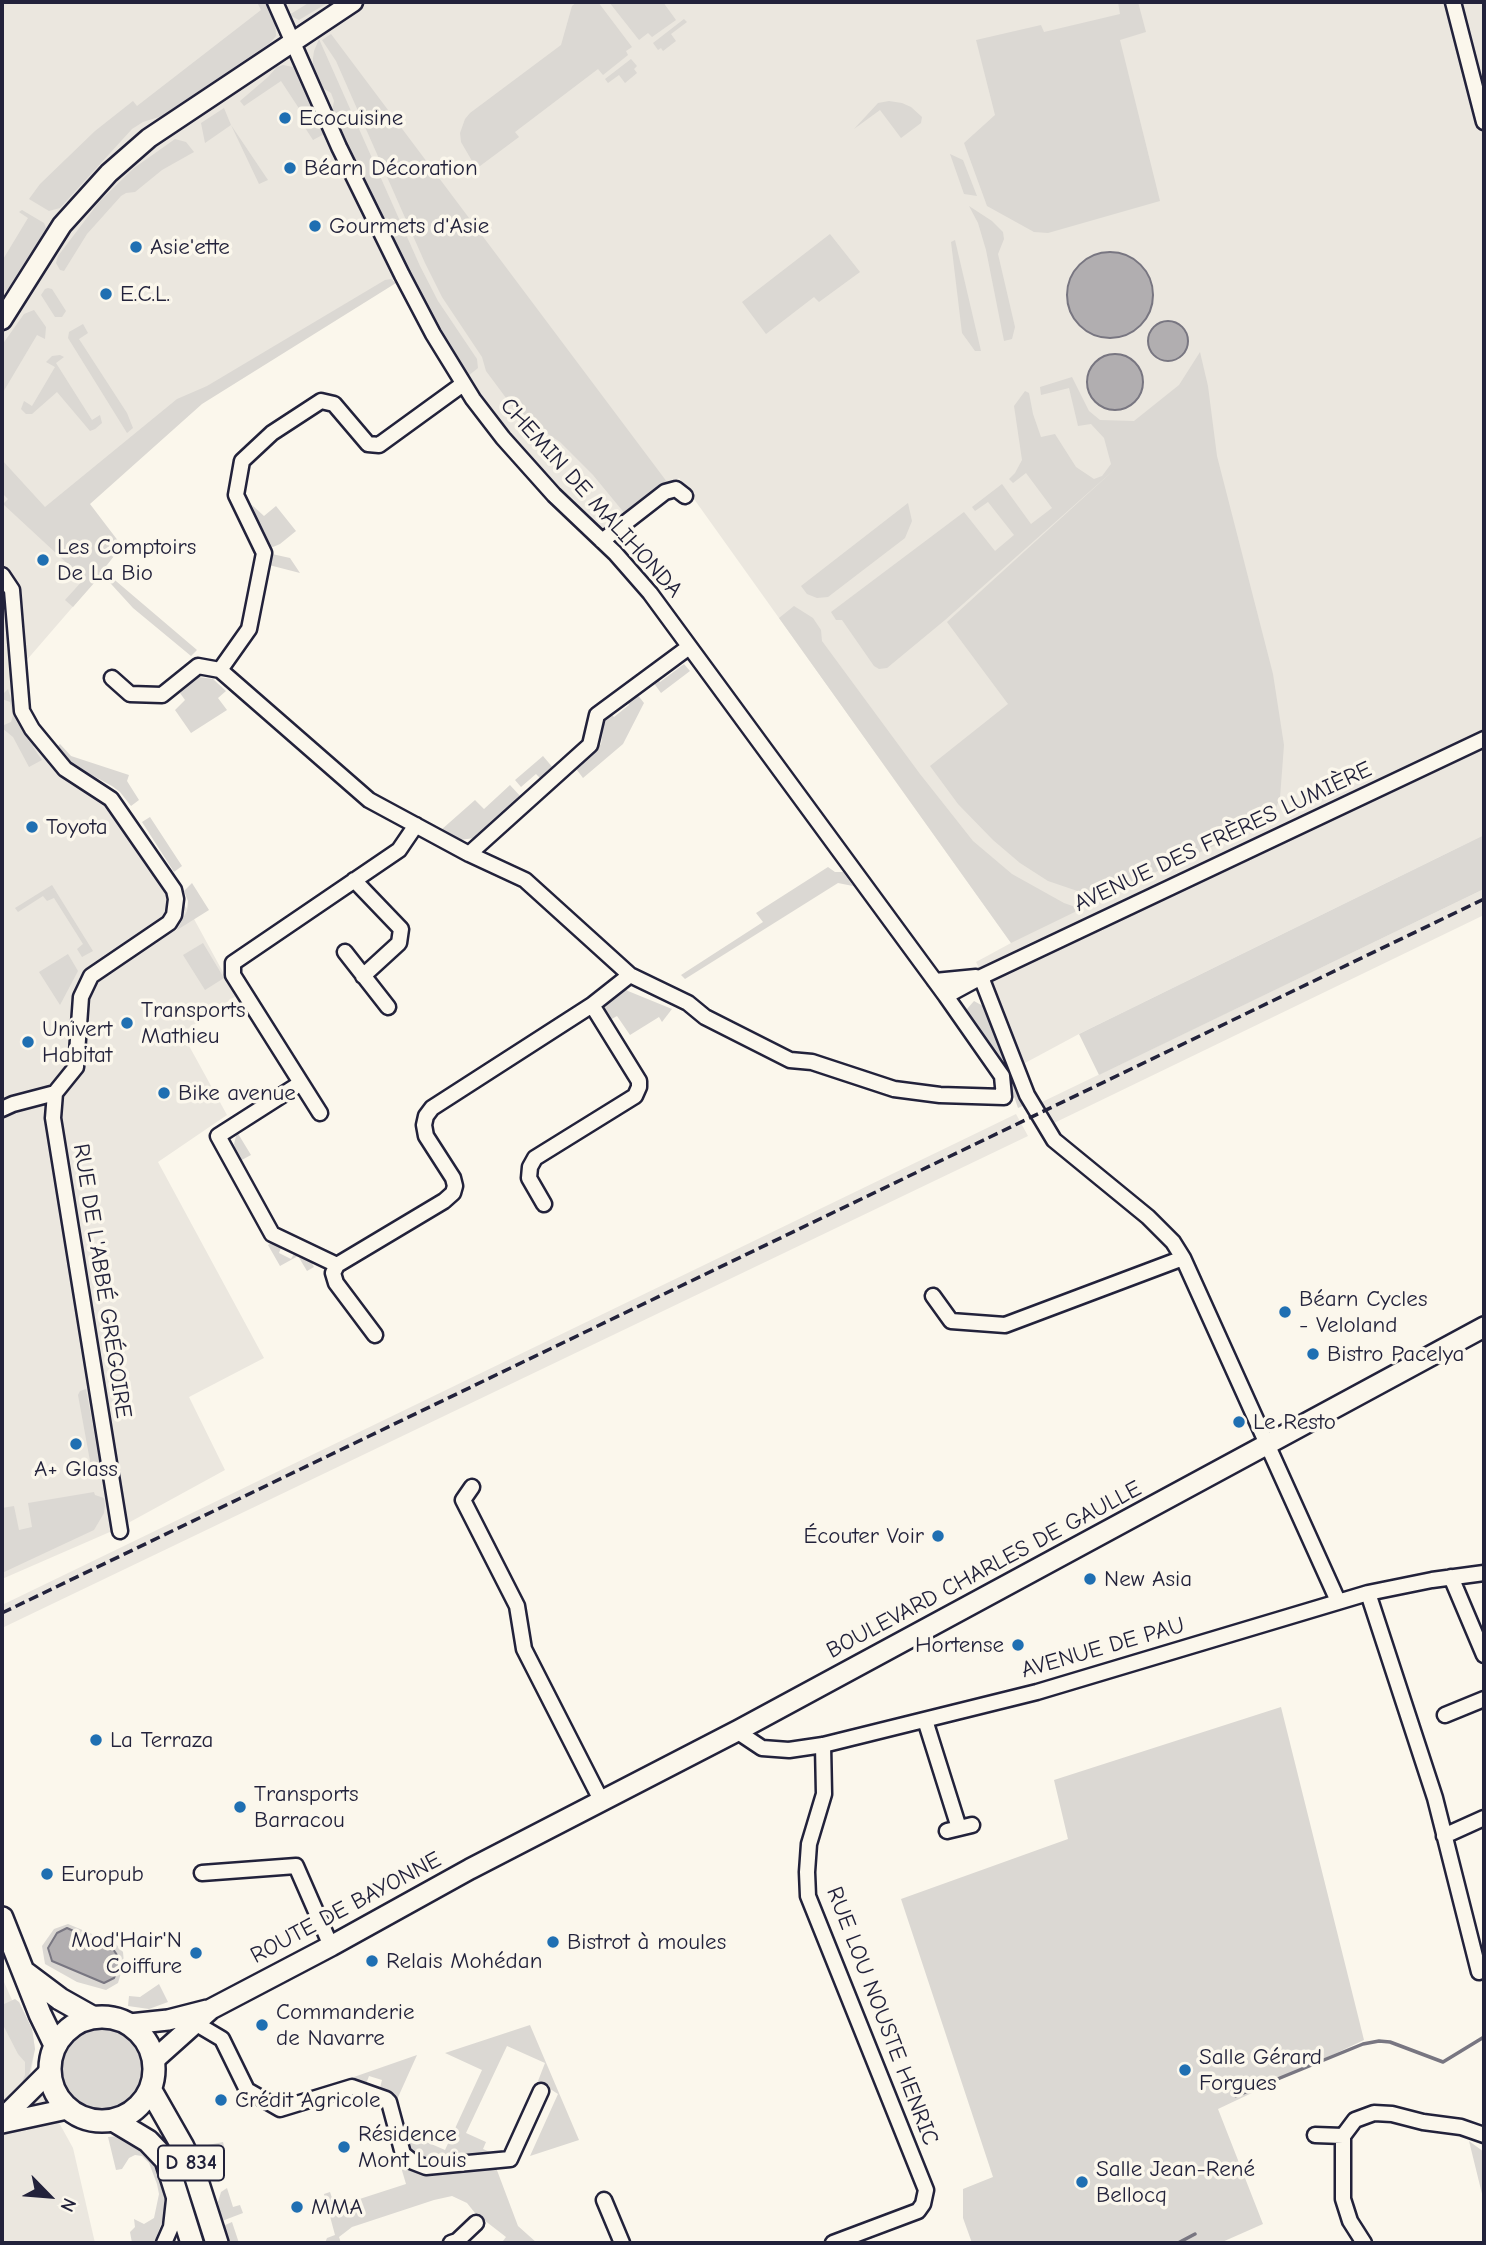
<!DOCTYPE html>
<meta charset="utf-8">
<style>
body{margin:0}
#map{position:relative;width:1486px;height:2245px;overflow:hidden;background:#fbf7ec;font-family:"Comic Neue",sans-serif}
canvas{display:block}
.frame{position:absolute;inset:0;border:4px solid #22223b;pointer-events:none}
.north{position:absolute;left:14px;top:2161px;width:70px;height:70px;-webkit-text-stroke:5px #fbf7ec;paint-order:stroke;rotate:115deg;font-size:19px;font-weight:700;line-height:28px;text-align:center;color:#22223b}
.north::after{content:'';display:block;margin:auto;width:24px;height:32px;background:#22223b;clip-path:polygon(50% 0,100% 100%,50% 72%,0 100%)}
</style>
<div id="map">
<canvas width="1486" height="2245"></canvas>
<div class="frame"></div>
<div class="north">N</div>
</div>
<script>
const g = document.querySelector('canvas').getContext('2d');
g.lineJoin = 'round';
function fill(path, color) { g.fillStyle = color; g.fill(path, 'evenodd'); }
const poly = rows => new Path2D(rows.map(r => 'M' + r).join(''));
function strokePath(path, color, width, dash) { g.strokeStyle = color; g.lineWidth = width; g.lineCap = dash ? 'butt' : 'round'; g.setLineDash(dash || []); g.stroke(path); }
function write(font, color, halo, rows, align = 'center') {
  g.font = font + ' "Comic Neue",sans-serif'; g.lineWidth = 7; g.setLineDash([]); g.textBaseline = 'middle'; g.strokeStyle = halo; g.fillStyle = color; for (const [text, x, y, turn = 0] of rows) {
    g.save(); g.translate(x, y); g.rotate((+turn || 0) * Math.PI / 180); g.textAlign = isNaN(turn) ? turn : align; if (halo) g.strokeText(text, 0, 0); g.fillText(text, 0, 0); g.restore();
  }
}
const built = poly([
 [2,2,1484,2,1484,835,1079,1034,1025,1063,976,962,1011,943,679,478,599,538,503,438,402,275,226,382,47,509,102,573,19,669,22,711,65,769,111,799,194,919,236,996,182,1033,227,1115,158,1162,264,1358,189,1397,225,1470,119,1528,2,1579],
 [1484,889,1484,915,1052,1124,1042,1102],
 [1016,1114,1028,1136,2,1628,2,1605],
 [4,1982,12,2000,19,2002,32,2029,35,2049,31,2072,73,2148,95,2243,2,2243,2,1984]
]);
const green = poly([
 [257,2,268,2,275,19,276,36,270,43,162,116,143,122,132,129,60,208,49,211,29,199,40,184,95,131,133,101,137,106,261,10],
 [310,2,329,2,299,20,289,15],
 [577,2,598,2,632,47,626,51,628,55,603,75,598,69,515,132,519,137,480,166,475,166,461,142,460,133,465,119,470,113,561,45,572,6],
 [609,2,663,2,676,20,652,37,648,33,639,40],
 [1118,2,1138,2,1146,32,1120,40,1160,201,1048,233,1034,232,987,206,964,143,995,115,976,40,1041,25,1044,32,1120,14],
 [684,19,687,22,671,34,676,41,663,51,661,48,658,50,653,43],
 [331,34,667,482,626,515,593,475,560,442,518,414,486,371,482,357,442,297,425,263,336,61,322,40],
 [319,39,420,266,438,301,477,359,478,368,468,376,428,310,410,274,332,112,334,101,331,93,321,87,313,68,313,58,314,51],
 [631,59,637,66,634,69,637,73,625,83,619,75,608,83,605,79],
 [283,65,293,67,297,72,326,133,313,140,298,117,302,113,281,81,244,106,240,101,268,77,277,67],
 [889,101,902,103,911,107,922,117,921,123,901,138,880,110,854,129,878,103],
 [224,108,231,125,268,180,259,184,231,125,205,143,201,123],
 [175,139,186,142,194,152,162,170,135,192,126,193,121,196,87,234,64,271,60,270,56,263,58,256,99,202,134,168],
 [950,154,963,160,977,196,964,194],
 [969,206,992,221,1003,232,1004,239,998,254,1015,327,1012,339,1004,341,986,250,978,223],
 [22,210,44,223,46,228,9,290,2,291,2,261,28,218,19,212],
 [830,234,860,272,819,302,814,297,766,334,742,302],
 [955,240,981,351,975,351,962,333,951,242],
 [391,279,396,283,202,404,90,504,122,546,103,570,197,650,191,656,133,608,102,574,73,607,65,600,84,579,3,504,8,499,2,493,2,460,45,507,177,399,207,386,385,280],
 [48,288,52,289,66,311,62,317,55,317,41,295,45,289],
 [34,310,46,327,45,339,37,335,2,394,2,345,24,314],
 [83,324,88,333,79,339,127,413,133,428,127,433,68,338,69,332],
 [1200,352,1208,386,1217,456,1273,674,1284,745,1280,798,1274,812,1265,823,1098,898,1048,881,1020,863,993,840,958,804,930,766,1008,704,947,622,1115,469,945,620,887,668,879,669,874,666,842,620,836,620,831,612,964,512,995,551,1014,535,988,502,975,511,972,507,1002,484,1031,524,1052,508,1026,473,1013,483,1009,479,1015,473,1022,460,1014,406,1025,391,1029,393,1033,414,1041,437,1055,434,1076,467,1094,479,1102,476,1111,464,1104,438,1091,424,1078,426,1069,388,1041,395,1040,387,1072,377,1089,411,1100,420,1134,421,1179,385],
 [60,355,64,357,56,363,92,420,100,415,102,423,95,429,90,431,57,392,32,414,26,414,21,409,24,401,32,406,55,367,46,362,52,356],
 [908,503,912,521,905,538,828,597,817,598,807,594,801,586],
 [252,505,264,516,276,506,296,531,280,544,273,547,267,545],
 [272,554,290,558,300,573,269,565],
 [794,606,813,618,821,630,822,641,920,774,973,841,1012,874,1064,903,1081,909,1011,943,779,618],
 [684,664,690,671,661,693,653,682,658,679,660,682],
 [199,677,213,679,226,691,218,698,227,710,191,733,175,710,185,700,180,693],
 [8,689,11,699,16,702,36,743,33,747,42,760,29,767,13,737,2,728,4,725,11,722,13,715,10,702,2,699,2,695],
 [637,694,644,703,623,744,583,778,574,766,601,744,605,718,611,714,614,717,629,705,627,701],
 [60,744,71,756,129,775,127,781,139,800,131,806,120,792,112,786,73,765,57,747],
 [543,756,554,769,542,780,536,774,521,787,515,780],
 [510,785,521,797,481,835,474,838,460,840,441,830,475,800,484,809],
 [150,817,182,866,174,872,142,822],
 [1484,835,1484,889,1099,1075,1079,1034],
 [828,867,835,872,843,872,853,886,838,883,685,979,681,975,763,922,756,913],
 [192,883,209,910,177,930,187,911,188,901,184,891],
 [52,885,93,951,82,957,77,949,83,944,54,898,47,901,43,896,18,912,15,908],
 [203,943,224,978,205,990,183,955],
 [68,954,78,971,60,1005,39,972],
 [625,989,628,991,672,1009,662,1022,659,1017,630,1035,617,1016,610,1020,604,1009,606,1004],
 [974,1001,983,1006,1003,1052,1025,1105,1018,1108,1004,1067,968,1014,967,1009],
 [237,1132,251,1155,238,1162,234,1144],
 [274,1241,282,1245,279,1253,291,1259,295,1252,309,1258,314,1267,307,1271,298,1256,280,1266,268,1245],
 [86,1389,100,1465,95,1472,92,1472,78,1395,80,1391],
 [94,1492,95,1495,104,1498,105,1505,104,1513,94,1530,2,1573,2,1508,14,1506,19,1530,32,1527,28,1503],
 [1281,1707,1364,2040,1218,2109,1263,2224,1220,2243,972,2243,963,2218,963,2189,993,2177,901,1899,1068,1839,1054,1780],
 [68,1924,116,1944,123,1952,124,1963,118,1983,106,1990,77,1982,45,1964,42,1946,54,1929],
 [159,1984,168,2002,149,2009,128,2006,129,1996,140,1997],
 [15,1999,19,2002,32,2029,35,2049,27,2083,18,2092,25,2075,25,2062,18,2054,2,2023,2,2005],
 '57 2068a44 44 0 1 1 88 0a44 44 0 1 1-88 0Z',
 [530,2025,579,2140,530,2156,558,2094,538,2081,545,2063,507,2046,466,2133,486,2142,483,2149,492,2153,424,2162,409,2153,404,2139,406,2133,445,2150,482,2070,445,2053],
 [417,2055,395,2104,386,2090,380,2088,382,2080,369,2076,366,2084,351,2078],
 [164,2126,174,2141,210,2243,197,2243,154,2137],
 [119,2136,140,2146,156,2163,163,2184,165,2214,154,2243,132,2243,130,2232,135,2227,134,2219,144,2224,154,2218,159,2194,157,2184,149,2163,142,2156,135,2155,129,2158,122,2169,116,2170,108,2137],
 [1469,2141,1484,2152,1484,2202],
 [223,2142,225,2150,216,2153,222,2171,216,2171,203,2161,198,2147],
 [398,2157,411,2170,421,2174,495,2165,518,2226,537,2243,506,2243,503,2241,506,2237,475,2213,467,2203,452,2196,434,2200,352,2227,339,2237,341,2243,325,2243,327,2238,335,2235,324,2194,330,2192,333,2201,341,2205,406,2184],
 [227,2188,233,2207,240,2205,243,2213,222,2221,218,2202,221,2192],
 [232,2222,239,2243,228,2243,223,2226]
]);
const water = poly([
 '1067 295a43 43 0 1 1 86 0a43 43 0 1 1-86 0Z',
 '1148 341a20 20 0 1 1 40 0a20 20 0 1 1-40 0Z',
 '1087 382a28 28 0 1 1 56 0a28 28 0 1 1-56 0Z',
 [67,1928,113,1949,121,1961,114,1978,104,1983,52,1961,48,1948,57,1933,67,1928]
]);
const stream = poly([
 [1236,2096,1363,2044,1379,2041,1390,2042,1443,2062,1484,2037],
 [1178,2243,1195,2234]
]);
const minor = poly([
 [1453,2,1484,122],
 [602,541,665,492,676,489,685,496],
 [2,575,12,590,22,711,32,729,65,769,111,799,174,890,176,899,174,915,169,923,91,976,81,997,76,1067,55,1093],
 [220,670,369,800,469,854,525,880,630,975,688,1003,705,1017,790,1060,812,1062,894,1089,940,1095,1004,1097,1002,1076,946,996,650,593,615,553,554,495,503,438,473,399,433,334,402,275,339,147,275,2],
 [220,670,249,629,264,553,236,495,242,461,272,433,321,401,334,404,368,444,379,445,463,384],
 [112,678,130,694,162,695,198,666,220,670],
 [469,854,590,745,597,715,689,647],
 [354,880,401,929,399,943,363,976],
 [345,952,388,1007],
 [981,977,1027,1095,1054,1140,1148,1217,1173,1242,1183,1258,1338,1601],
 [935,981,976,977],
 [946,996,981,977,1484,739],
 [301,1083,218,1136,272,1234,337,1265],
 [55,1093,53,1118,120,1531],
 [2,1109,13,1104,55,1093],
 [320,1113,233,975,233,963,399,850,416,825],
 [544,1204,529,1178,530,1167,535,1158,635,1096,639,1087,639,1081,592,1005],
 [933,1296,951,1321,1005,1325,1183,1258],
 [375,1335,336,1283,333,1273,337,1265,444,1201,453,1193,455,1186,453,1178,426,1136,424,1125,426,1116,432,1108,592,1005,630,975],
 [472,1487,463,1500,517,1606,524,1649,601,1800],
 [1451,1577,1484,1655],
 [1368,1593,1435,1798,1479,1972],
 [1445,1715,1484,1699],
 [925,1720,959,1828],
 [739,1730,744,1736,762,1748,789,1750,823,1745,1037,1692,1368,1593,1432,1580,1484,1573],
 [823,1745,824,1794,809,1844,807,1872,808,1896,926,2190,923,2204,918,2211,833,2243],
 [947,1831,972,1825],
 [1444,1836,1484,1818],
 [202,1873,296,1866,331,1946],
 [195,2023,222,2039,247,2090,280,2109,352,2087,386,2099,389,2102,403,2154,413,2162,426,2167,510,2159,541,2091],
 [1315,2135,1343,2136],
 [604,2200,622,2243],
 [164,2243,171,2227,174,2200],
 [451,2243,457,2241,476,2223],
 [1364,2243,1350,2221,1343,2199,1343,2136,1355,2120,1374,2113,1392,2114,1423,2122,1461,2127,1484,2135]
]);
const tertiary = poly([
 [2,320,62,225,109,173,149,138,353,2]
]);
const secondary = poly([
 [130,2024,168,2020,207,2010],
 [154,2060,211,2009,331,1946,470,1869,739,1730,1484,1327],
 [2,2119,49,2072],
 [2,2123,67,2109]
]);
const primary = poly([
 [2,1918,40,2014,55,2045],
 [24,1972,60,1999,92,2017],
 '50 2069a52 52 0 1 1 104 0a52 52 0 1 1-104 0Z',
 [150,2089,183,2147,193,2168,217,2243],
 [113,2120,148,2141,166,2160,192,2243]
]);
const rail = poly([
 [2,1613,1484,899]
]);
const markers = [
 [285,118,7,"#1f6fb2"],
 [290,168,7,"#1f6fb2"],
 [315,226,7,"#1f6fb2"],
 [136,247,7,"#1f6fb2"],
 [106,294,7,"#1f6fb2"],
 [43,560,7,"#1f6fb2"],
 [32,827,7,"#1f6fb2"],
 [127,1023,7,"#1f6fb2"],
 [28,1042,7,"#1f6fb2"],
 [164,1093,7,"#1f6fb2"],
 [1285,1312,7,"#1f6fb2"],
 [1313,1354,7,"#1f6fb2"],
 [1239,1422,7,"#1f6fb2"],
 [76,1444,7,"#1f6fb2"],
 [938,1536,7,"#1f6fb2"],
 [1090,1579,7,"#1f6fb2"],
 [1018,1645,7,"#1f6fb2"],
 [96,1740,7,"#1f6fb2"],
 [240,1807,7,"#1f6fb2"],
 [47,1874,7,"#1f6fb2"],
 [553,1942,7,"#1f6fb2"],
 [196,1953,7,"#1f6fb2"],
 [372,1961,7,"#1f6fb2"],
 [262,2025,7,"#1f6fb2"],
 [1185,2070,7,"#1f6fb2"],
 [221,2100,7,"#1f6fb2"],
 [344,2147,7,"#1f6fb2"],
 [1082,2182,7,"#1f6fb2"],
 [297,2207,7,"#1f6fb2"]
];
const shields = [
 [191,2163,66]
];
const shieldNames = [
 ["D 834",191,2163]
];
const poiNames = [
 ["Ecocuisine",299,118],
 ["Béarn Décoration",304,168],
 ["Gourmets d'Asie",329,226],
 ["Asie'ette",150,247],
 ["E.C.L.",120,294],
 ["Les Comptoirs",57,547],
 ["De La Bio",57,573],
 ["Toyota",46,827],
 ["Transports",141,1010],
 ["Mathieu",141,1036],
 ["Univert",42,1029],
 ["Habitat",42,1055],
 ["Bike avenue",178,1093],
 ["Béarn Cycles",1299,1299],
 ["- Veloland",1299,1325],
 ["Bistro Pacelya",1327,1354],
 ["Le Resto",1253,1422],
 ["A+ Glass",76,1469,"center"],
 ["Écouter Voir",924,1536,"right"],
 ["New Asia",1104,1579],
 ["Hortense",1004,1645,"right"],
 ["La Terraza",110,1740],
 ["Transports",254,1794],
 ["Barracou",254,1820],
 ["Europub",61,1874],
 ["Mod'Hair'N",182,1940,"right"],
 ["Coiffure",182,1966,"right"],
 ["Bistrot à moules",567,1942],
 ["Relais Mohédan",386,1961],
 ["Commanderie",276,2012],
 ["de Navarre",276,2038],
 ["Salle Gérard",1199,2057],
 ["Forgues",1199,2083],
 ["Crédit Agricole",235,2100],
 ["Résidence",358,2134],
 ["Mont Louis",358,2160],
 ["Salle Jean-René",1096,2169],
 ["Bellocq",1096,2195],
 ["MMA",311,2207]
];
const streetNames = [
 ["CHEMIN DE MALIHONDA",591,498,48],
 ["AVENUE DES FRÈRES LUMIÈRE",1223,837,-25],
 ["RUE DE L'ABBÉ GRÉGOIRE",102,1281,81],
 ["BOULEVARD CHARLES DE GAULLE",984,1570,-28],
 ["AVENUE DE PAU",1103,1648,-16],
 ["ROUTE DE BAYONNE",346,1908,-28],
 ["RUE LOU NOUSTE HENRIC",882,2016,69]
];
fill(built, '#ebe7df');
fill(green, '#dbd8d3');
fill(water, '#b1aeb0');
strokePath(water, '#787681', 2);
strokePath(stream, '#787681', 3.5);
strokePath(minor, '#22223b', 19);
strokePath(tertiary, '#22223b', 23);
strokePath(secondary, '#22223b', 24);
strokePath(primary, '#22223b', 26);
strokePath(minor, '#fbf7ec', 14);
strokePath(tertiary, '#fbf7ec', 18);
strokePath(secondary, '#fbf7ec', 19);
strokePath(primary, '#fbf7ec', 21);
strokePath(rail, '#22223b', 3.5, [10, 5]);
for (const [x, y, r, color] of markers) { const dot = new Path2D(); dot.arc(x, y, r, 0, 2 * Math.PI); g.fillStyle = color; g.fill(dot); strokePath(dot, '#fbf7ec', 2.5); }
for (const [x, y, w] of shields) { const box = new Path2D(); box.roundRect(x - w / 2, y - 17.5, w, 35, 5); g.fillStyle = '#fbf7ec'; g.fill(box); strokePath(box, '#22223b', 2); }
write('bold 21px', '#22223b', null, shieldNames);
write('23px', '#22223b', '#fbf7ec', poiNames, 'left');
write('23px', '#22223b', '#fbf7ec', streetNames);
</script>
